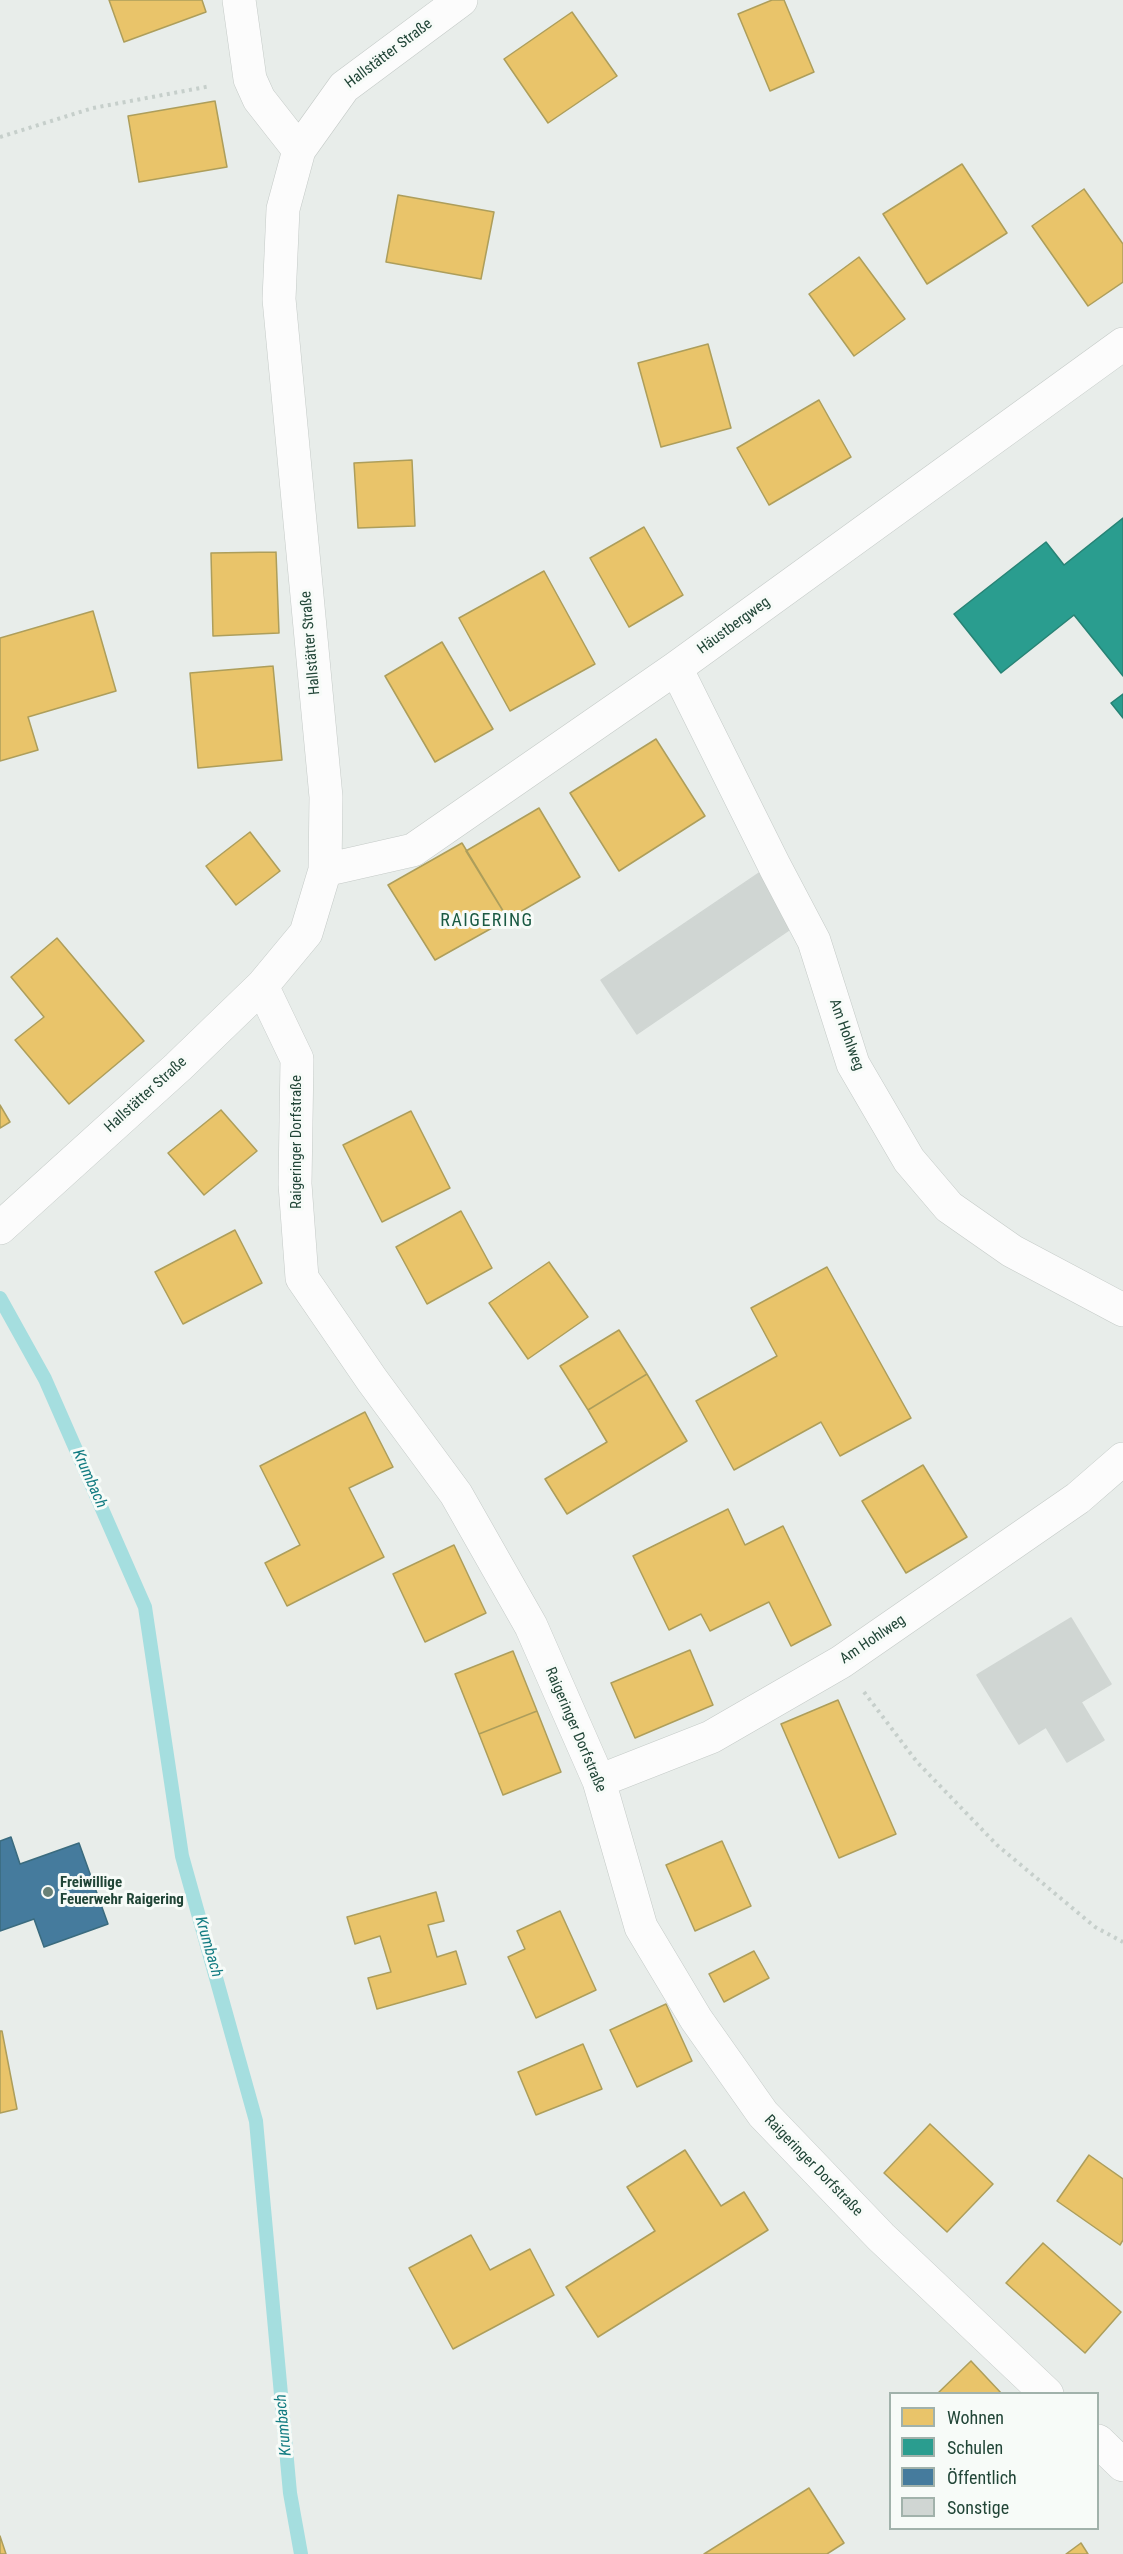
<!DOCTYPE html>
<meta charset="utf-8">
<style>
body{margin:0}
#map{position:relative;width:1123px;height:2554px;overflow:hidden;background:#e8edea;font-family:"Roboto Condensed",sans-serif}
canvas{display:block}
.legend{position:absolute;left:889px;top:2392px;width:210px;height:138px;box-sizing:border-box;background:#f7fbf8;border:2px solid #a1b2ab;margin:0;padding:8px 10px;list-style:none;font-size:18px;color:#214537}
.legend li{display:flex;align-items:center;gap:12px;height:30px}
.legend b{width:30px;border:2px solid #a1b2ab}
</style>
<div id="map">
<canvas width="1123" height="2554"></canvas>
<ul class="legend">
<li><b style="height:16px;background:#e9c46a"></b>Wohnen</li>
<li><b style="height:16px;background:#2a9d8f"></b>Schulen</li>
<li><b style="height:16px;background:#457b9d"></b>Öffentlich</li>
<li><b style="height:16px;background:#d0d6d3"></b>Sonstige</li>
</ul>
</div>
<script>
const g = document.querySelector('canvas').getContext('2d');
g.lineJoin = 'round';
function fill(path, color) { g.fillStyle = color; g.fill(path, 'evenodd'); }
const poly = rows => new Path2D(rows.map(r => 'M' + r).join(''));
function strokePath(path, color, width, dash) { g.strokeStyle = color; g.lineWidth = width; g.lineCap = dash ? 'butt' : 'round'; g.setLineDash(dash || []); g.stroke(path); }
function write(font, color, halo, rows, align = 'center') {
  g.font = font + ' "Roboto Condensed",sans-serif'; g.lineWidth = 6; g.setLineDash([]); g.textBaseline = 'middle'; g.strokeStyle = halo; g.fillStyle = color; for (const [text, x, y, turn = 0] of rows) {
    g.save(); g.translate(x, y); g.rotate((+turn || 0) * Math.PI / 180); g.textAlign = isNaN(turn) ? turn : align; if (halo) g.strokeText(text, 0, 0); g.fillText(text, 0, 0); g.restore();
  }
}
const homes = poly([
 [109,0,202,0,206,12,124,42,109,0],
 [772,0,784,0,814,72,770,91,738,14,772,0],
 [572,12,617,76,548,123,504,59,572,12],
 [215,101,227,167,139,182,128,116,215,101],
 [962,164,1007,233,927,284,883,214,962,164],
 [1084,189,1123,244,1123,282,1088,306,1032,226,1084,189],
 [398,195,494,212,481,279,386,262,398,195],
 [859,257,905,319,854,356,809,294,859,257],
 [708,344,731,428,661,447,638,363,708,344],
 [819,400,851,457,769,505,737,448,819,400],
 [412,460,415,526,358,528,354,463,412,460],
 [644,527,683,595,629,627,590,558,644,527],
 [276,552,279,633,213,636,211,553,276,552],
 [544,571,595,664,510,711,459,618,544,571],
 [93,611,116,691,28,717,38,750,0,761,0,638,93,611],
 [442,642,493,729,435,762,385,676,442,642],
 [273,666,282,760,198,768,190,673,273,666],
 [656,739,705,816,619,871,570,793,656,739],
 [539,808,580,877,508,919,466,851,539,808],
 [250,832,280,871,236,905,206,866,250,832],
 [462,843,508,919,435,960,388,885,462,843],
 [57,938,144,1041,69,1104,15,1040,44,1017,11,977,57,938],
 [0,1105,10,1122,0,1128,0,1105],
 [221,1110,257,1151,204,1195,168,1153,221,1110],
 [411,1111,450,1188,382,1222,343,1145,411,1111],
 [461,1211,492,1268,427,1304,396,1247,461,1211],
 [235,1230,262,1283,183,1324,155,1272,235,1230],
 [549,1262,588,1317,528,1359,489,1303,549,1262],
 [827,1267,911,1418,840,1456,821,1422,734,1470,696,1401,777,1356,751,1308,827,1267],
 [619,1330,647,1374,588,1410,560,1366,619,1330],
 [647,1374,687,1441,567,1514,545,1479,607,1442,588,1410,647,1374],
 [365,1412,393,1467,349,1488,384,1557,287,1606,265,1563,300,1545,260,1466,365,1412],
 [923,1465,967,1537,906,1573,862,1501,923,1465],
 [728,1509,745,1545,783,1526,831,1625,791,1646,769,1602,710,1631,701,1614,669,1630,633,1556,728,1509],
 [454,1545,486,1613,425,1642,393,1574,454,1545],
 [690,1650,713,1705,635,1738,611,1683,690,1650],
 [513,1651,537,1711,479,1734,455,1674,513,1651],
 [838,1700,896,1834,839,1858,781,1724,838,1700],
 [537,1711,561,1772,503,1795,479,1734,537,1711],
 [722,1841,751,1906,695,1931,666,1865,722,1841],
 [436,1892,444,1921,428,1925,437,1957,456,1951,466,1984,377,2009,368,1978,391,1972,380,1936,355,1944,347,1917,436,1892],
 [560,1911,596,1990,536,2018,508,1957,525,1949,517,1931,560,1911],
 [754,1951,769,1978,724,2002,709,1974,754,1951],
 [666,2004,692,2061,637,2087,610,2030,666,2004],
 [0,2031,2,2031,17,2109,0,2113,0,2031],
 [583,2044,602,2089,536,2115,518,2072,583,2044],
 [930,2124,993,2184,947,2232,884,2173,930,2124],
 [685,2150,721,2206,744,2192,768,2230,598,2337,566,2287,655,2231,627,2187,685,2150],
 [1089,2155,1123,2179,1123,2240,1120,2245,1057,2201,1089,2155],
 [471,2235,490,2270,530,2249,554,2295,453,2349,409,2268,471,2235],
 [1043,2243,1121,2312,1085,2353,1006,2283,1043,2243],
 [971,2361,1002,2394,937,2394,971,2361],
 [809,2488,844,2543,827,2554,704,2554,809,2488],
 [0,2536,6,2554,0,2554,0,2536],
 [1081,2543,1088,2554,1066,2554,1081,2543]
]);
const schools = poly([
 [1123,518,1123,676,1074,615,1001,673,954,614,1046,542,1064,565,1123,518],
 [1123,694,1123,718,1111,703,1123,694]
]);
const public = poly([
 [11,1837,20,1864,79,1843,108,1924,44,1947,34,1919,0,1931,0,1841,11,1837]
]);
const stream = poly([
 [0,1298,45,1379,145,1607,182,1856,256,2121,290,2493,301,2554]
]);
const building = poly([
 [759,873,795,926,637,1034,601,980,759,873],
 [1071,1618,1111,1684,1081,1702,1104,1740,1067,1762,1046,1727,1019,1744,977,1675,1071,1618]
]);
const path = poly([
 [0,137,93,108,211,86],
 [864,1692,917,1762,997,1845,1095,1927,1123,1942]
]);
const minor = poly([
 [239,0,250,79,259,99,299,150],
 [676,668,775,867,814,941,853,1064,909,1160,949,1207,1012,1251,1123,1310],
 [325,870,413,850,676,668,1123,344],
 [262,986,297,1059,295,1184,302,1278,372,1380,456,1494,531,1626,599,1781,641,1927,696,2019,763,2114,881,2237,1047,2394],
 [0,1228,178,1067,262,986,306,933,325,870,326,797,279,299,283,209,299,150,344,87,461,0],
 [599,1781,711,1737,841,1662,1078,1498,1123,1459],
 [1098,2441,1123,2465]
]);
const markers = [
 [48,1892,6,"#678076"]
];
const streetNames = [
 ["Hallstätter Straße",389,54,-37],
 ["Häustbergweg",734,626,-36],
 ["Hallstätter Straße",311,643,-95],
 ["Am Hohlweg",846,1035,70],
 ["Hallstätter Straße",146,1095,-42],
 ["Raigeringer Dorfstraße",297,1142,-90],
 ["Am Hohlweg",873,1640,-34],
 ["Raigeringer Dorfstraße",575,1730,67],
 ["Raigeringer Dorfstraße",813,2166,46]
];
const poiNames = [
 ["Freiwillige",60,1883],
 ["Feuerwehr Raigering",60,1900]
];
const waterNames = [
 ["Krumbach",89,1479,66],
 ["Krumbach",208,1947,74],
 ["Krumbach",284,2425,-95]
];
const quarterNames = [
 ["RAIGERING",487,921]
];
fill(homes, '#e9c46a');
strokePath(homes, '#ad9e5b', 1.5);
fill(schools, '#2a9d8f');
strokePath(schools, '#278375', 1.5);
fill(public, '#457b9d');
strokePath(public, '#3a6b7e', 1.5);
strokePath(stream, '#a5dedf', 14);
fill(building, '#d0d6d3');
strokePath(building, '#d0d6d3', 1.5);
strokePath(minor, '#c4cac7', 34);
strokePath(path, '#c6cfcb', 4, [3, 4.5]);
strokePath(minor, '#fcfcfc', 33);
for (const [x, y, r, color] of markers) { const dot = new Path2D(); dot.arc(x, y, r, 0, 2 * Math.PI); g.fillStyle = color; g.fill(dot); strokePath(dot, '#f7fbf8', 2); }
write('15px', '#214537', '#f7fbf8', streetNames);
write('bold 15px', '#214537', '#f7fbf8', poiNames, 'left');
write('italic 16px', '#137c82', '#f7fbf8', waterNames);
g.letterSpacing = '1.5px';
write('18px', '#1a5a43', '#f7fbf8', quarterNames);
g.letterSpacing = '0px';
</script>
